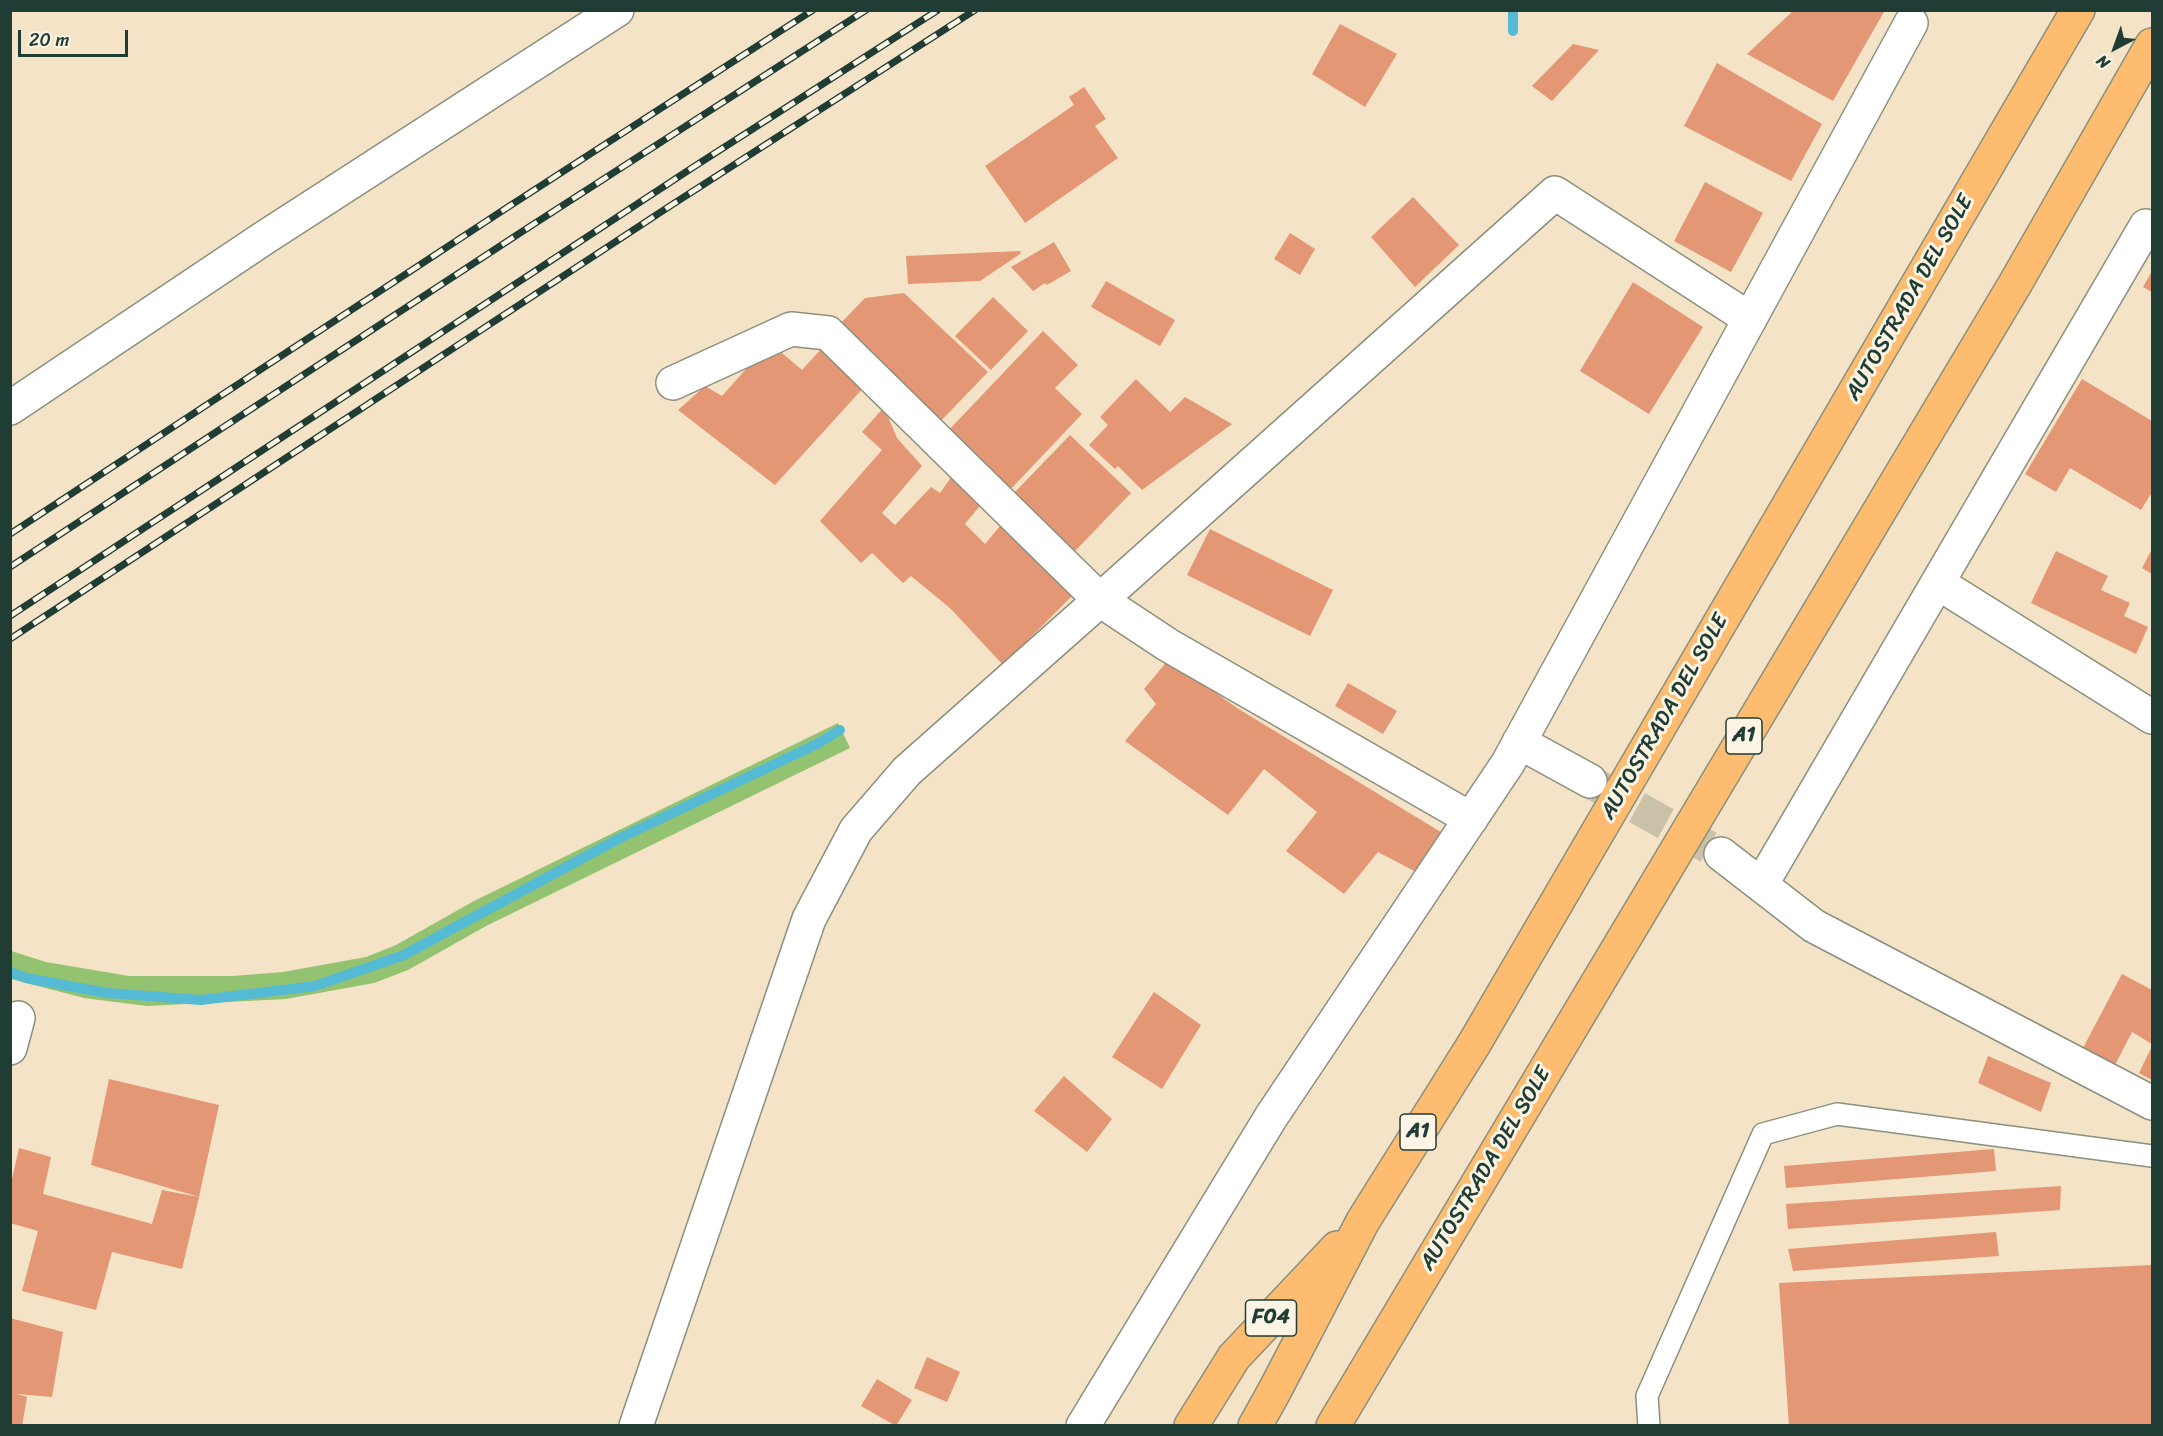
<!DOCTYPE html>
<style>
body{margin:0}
#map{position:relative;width:2163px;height:1436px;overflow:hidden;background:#f4e3c6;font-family:Sriracha,sans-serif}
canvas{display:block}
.frame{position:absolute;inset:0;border:12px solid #1f3d34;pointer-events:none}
.north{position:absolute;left:2085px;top:18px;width:60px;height:60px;-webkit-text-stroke:4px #fcf5e5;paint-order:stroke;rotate:221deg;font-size:16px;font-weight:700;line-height:24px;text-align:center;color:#1f3d34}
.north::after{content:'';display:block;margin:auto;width:21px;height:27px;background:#1f3d34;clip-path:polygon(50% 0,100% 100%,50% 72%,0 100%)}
.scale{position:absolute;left:18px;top:30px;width:110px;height:27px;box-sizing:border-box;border:3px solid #1f3d34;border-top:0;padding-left:8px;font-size:18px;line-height:21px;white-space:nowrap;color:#1f3d34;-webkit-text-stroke:4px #fcf5e5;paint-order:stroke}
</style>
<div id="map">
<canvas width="2163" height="1436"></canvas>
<div class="frame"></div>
<div class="north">N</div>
<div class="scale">20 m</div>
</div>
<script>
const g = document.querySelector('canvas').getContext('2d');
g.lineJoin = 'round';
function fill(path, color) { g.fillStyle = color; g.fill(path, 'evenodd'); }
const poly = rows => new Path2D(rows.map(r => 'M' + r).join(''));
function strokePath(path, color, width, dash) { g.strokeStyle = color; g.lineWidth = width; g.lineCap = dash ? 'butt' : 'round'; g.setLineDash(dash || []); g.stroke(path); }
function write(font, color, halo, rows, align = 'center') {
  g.font = font + ' Sriracha,sans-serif'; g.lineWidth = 6; g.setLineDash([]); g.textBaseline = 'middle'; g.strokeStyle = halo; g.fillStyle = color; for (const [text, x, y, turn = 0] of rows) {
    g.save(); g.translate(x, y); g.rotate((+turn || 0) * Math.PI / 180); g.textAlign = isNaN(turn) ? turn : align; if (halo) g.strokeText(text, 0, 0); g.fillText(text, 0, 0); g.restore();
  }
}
const green = poly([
 [838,723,850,748,486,926,408,970,374,983,286,999,147,1006,84,998,11,979,11,951,46,962,129,976,233,976,283,972,366,957,396,945,474,901]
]);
const stream = poly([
 [1513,31,1513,10],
 [10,972,26,978,107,993,201,1000,315,986,404,955,618,839,817,744,840,730]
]);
const building = poly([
 [1794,10,1885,10,1833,101,1747,54],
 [1340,24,1397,54,1365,107,1312,74],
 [1573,44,1599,50,1552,101,1532,86],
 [1717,63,1822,124,1791,181,1684,126],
 [1084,87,1106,119,1095,126,1118,158,1025,223,985,166,1074,105,1069,97],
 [1705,182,1763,213,1731,272,1674,241],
 [1413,197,1459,245,1415,287,1371,237],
 [1290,233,1315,249,1300,275,1274,259],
 [1054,242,1071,271,1047,285,1045,283,1033,291,1011,267],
 [1021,251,1020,254,980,281,908,284,906,256],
 [2152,271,2152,292,2143,287],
 [1106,281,1175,320,1160,346,1091,307],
 [1633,282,1703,327,1649,414,1580,371],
 [904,293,988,372,936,426,838,326,865,298],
 [993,297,1028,331,991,370,955,336],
 [1043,331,1078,365,1055,388,1082,414,1008,492,946,433],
 [822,348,865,386,775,485,678,410,705,386,722,396,754,360,782,353,802,370],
 [1136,379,1170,412,1185,397,1232,424,1142,490,1118,466,1115,469,1089,445,1108,425,1100,417],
 [2082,379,2152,421,2152,492,2141,510,2070,468,2056,492,2025,474],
 [884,407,897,438,922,466,882,513,895,525,931,487,940,493,952,476,983,502,965,524,985,544,1000,526,1017,540,1072,596,1003,665,951,609,911,576,903,583,872,553,861,563,820,521,882,450,862,432],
 [1070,435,1131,493,1075,551,1014,493],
 [1210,529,1333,590,1310,636,1187,575],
 [2152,549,2152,574,2142,568],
 [2056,551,2108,576,2101,590,2130,603,2124,616,2148,627,2136,654,2031,603],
 [1169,659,1237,708,1444,834,1418,873,1378,852,1344,894,1286,851,1317,812,1264,769,1228,815,1125,741,1156,704,1144,689],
 [1348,683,1397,711,1383,734,1335,706],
 [2122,974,2152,990,2152,1044,2132,1032,2115,1065,2083,1048],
 [1154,992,1201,1025,1162,1089,1112,1057],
 [2152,1046,2152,1080,2139,1073],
 [1988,1056,2051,1083,2041,1112,1978,1083],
 [1064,1076,1112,1119,1087,1152,1034,1111],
 [109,1079,219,1105,199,1197,182,1269,112,1252,96,1310,22,1291,38,1231,10,1223,10,1188,19,1148,51,1157,43,1194,152,1224,162,1190,199,1197,91,1165],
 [1994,1149,1996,1171,1786,1188,1784,1166],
 [2061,1186,2060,1210,1788,1229,1786,1204],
 [1996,1232,1999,1256,1793,1271,1788,1249],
 [2152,1265,2152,1426,1789,1426,1779,1283],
 [10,1318,63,1332,52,1397,17,1394,27,1397,22,1426,10,1426],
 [927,1357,960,1372,947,1402,914,1388],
 [877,1379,912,1400,896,1426,861,1406]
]);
const streetTunnel = poly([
 [1594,784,1721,854]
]);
const lane = poly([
 [1649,1426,1647,1396,1763,1134,1837,1114,2152,1156]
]);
const street = poly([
 [10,408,264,238,617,10],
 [1938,583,2152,717],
 [1519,742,1590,781],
 [1471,819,1168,645,1100,600,1555,193,1750,319],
 [1721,854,1814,926,2152,1103],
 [1761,885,2146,226],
 [10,1048,18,1018],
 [636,1426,809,919,856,830,907,771,1100,600,828,333,791,329,673,383],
 [1083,1426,1271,1117,1508,763,1911,23]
]);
const highway = poly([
 [1191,1426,1234,1357,1337,1248],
 [1255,1426,1275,1390,1363,1221,1474,1044,2078,10],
 [1333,1426,2015,284,2152,45]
]);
const rail = poly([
 [10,534,508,207,813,10],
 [10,567,523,231,866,10],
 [10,616,695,166,938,10],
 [10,639,670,206,975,10]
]);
const shields = [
 [1744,736,36],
 [1418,1132,36],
 [1271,1318,51]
];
const shieldNames = [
 ["A1",1744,736],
 ["A1",1418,1132],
 ["F04",1271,1318]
];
const streetNames = [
 ["AUTOSTRADA DEL SOLE",1910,298,-60],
 ["AUTOSTRADA DEL SOLE",1665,717,-60],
 ["AUTOSTRADA DEL SOLE",1486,1169,-59]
];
fill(green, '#93c271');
strokePath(stream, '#55bad4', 10);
fill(building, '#e49775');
strokePath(streetTunnel, '#c9c2a9', 33, [33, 16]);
strokePath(lane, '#8a907d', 24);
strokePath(street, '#8a907d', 36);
strokePath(highway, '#8a907d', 36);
strokePath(lane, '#fff', 21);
strokePath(street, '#fff', 33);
strokePath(highway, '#fdbc6f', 33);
strokePath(rail, '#1f3d34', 7);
strokePath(rail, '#fcf5e5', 4.5, [14]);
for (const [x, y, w] of shields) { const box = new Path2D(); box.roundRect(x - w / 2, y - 18, w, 36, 4.5); g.fillStyle = '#fcf5e5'; g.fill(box); strokePath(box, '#1f3d34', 1.5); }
write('bold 21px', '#1f3d34', null, shieldNames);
write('22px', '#1f3d34', '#fcf5e5', streetNames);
</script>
